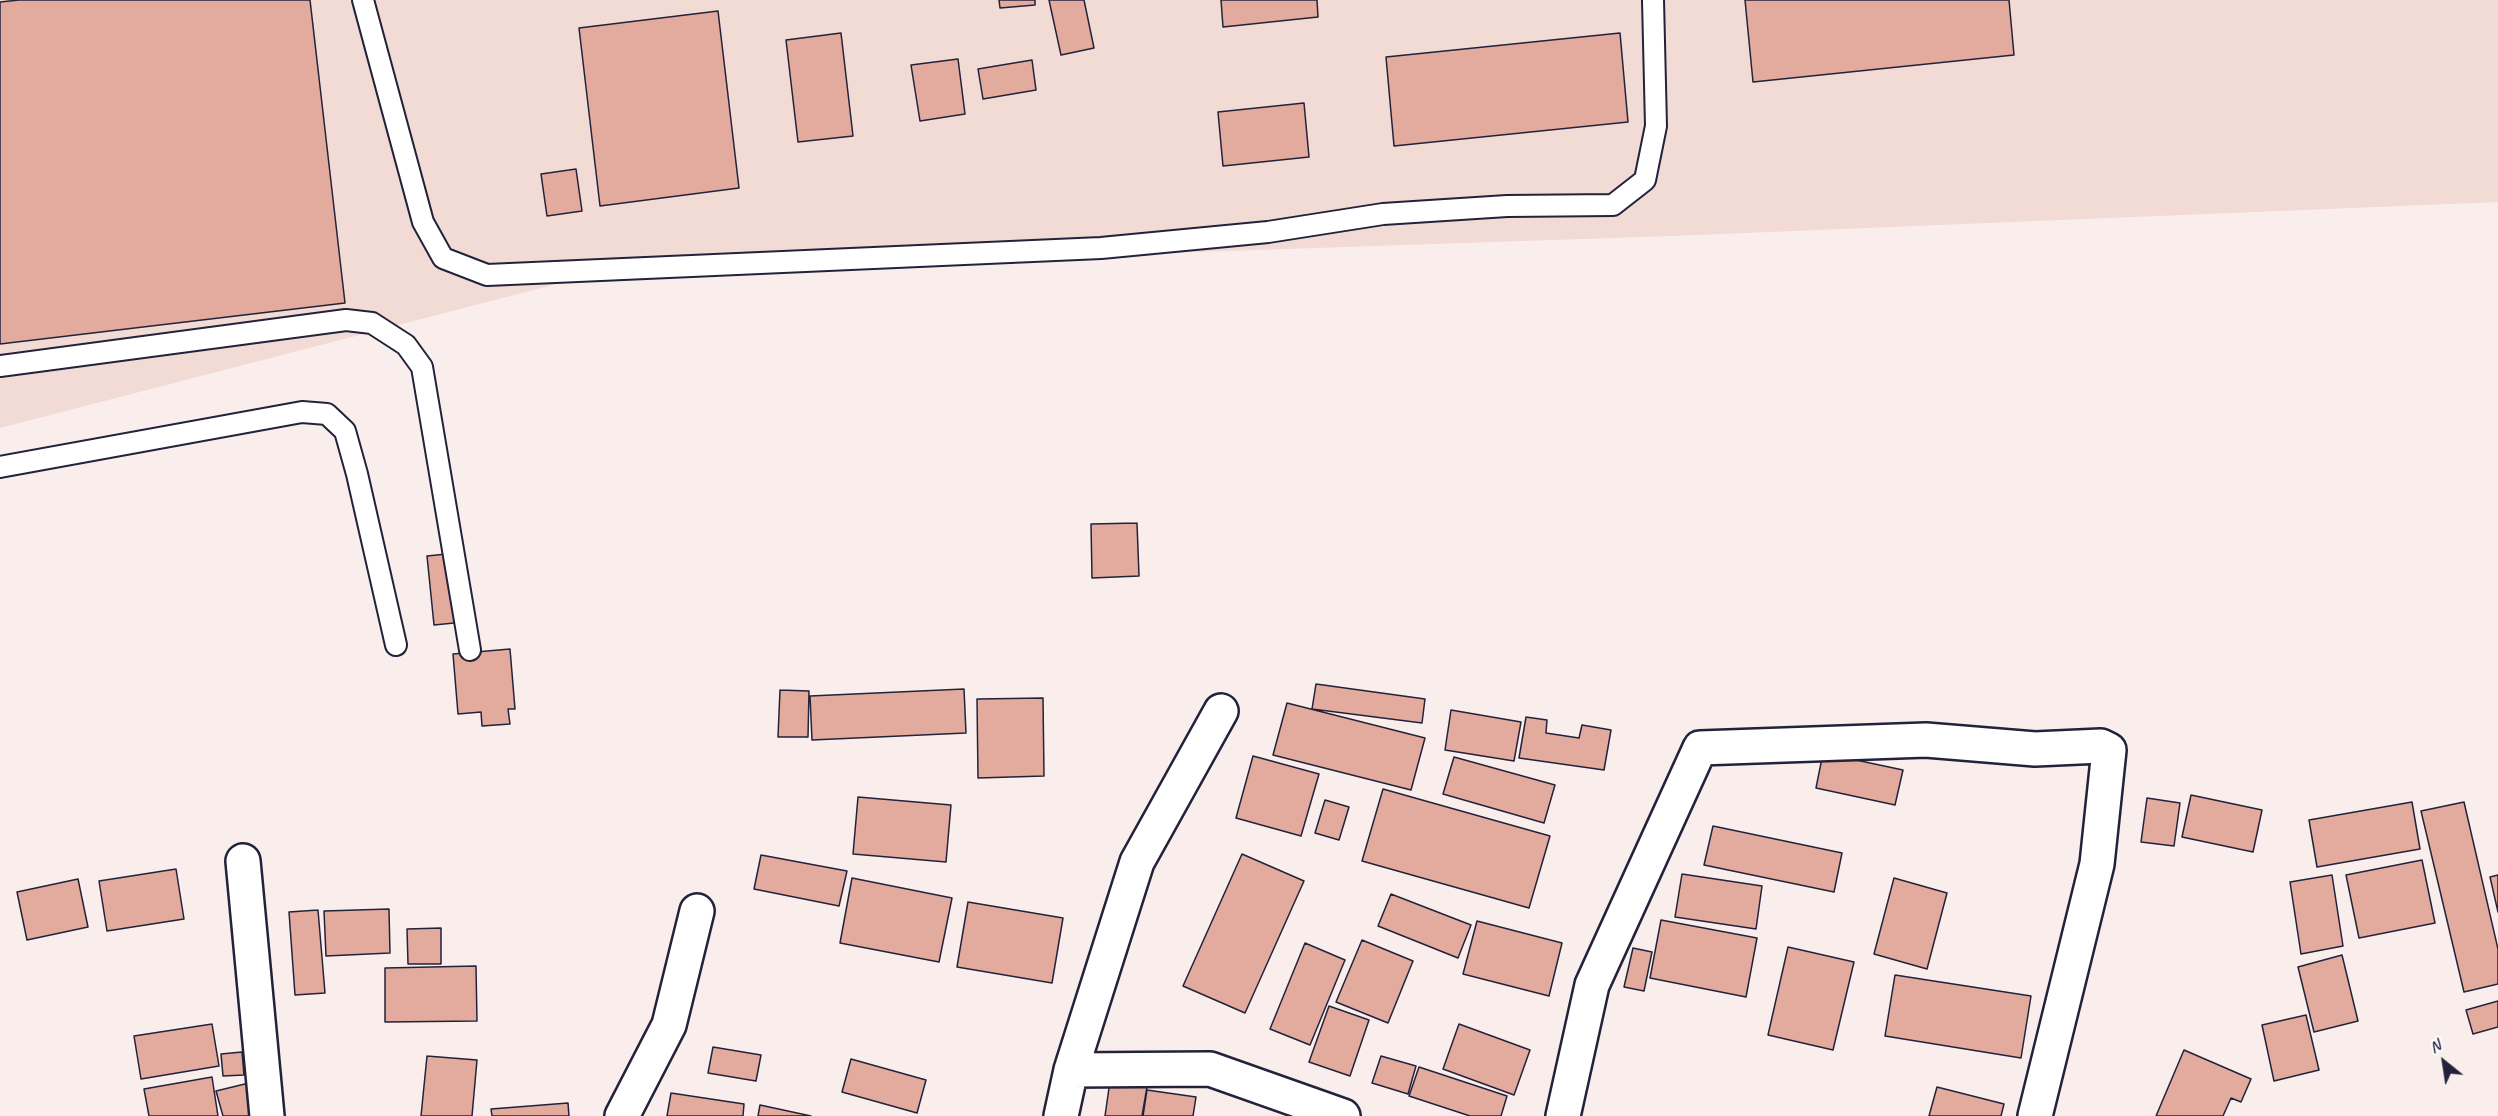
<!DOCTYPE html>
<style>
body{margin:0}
#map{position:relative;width:2498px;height:1116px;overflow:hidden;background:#f9eeec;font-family:Caveat,sans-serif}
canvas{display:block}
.north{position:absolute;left:2414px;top:1032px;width:60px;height:60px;-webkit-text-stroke:4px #fff;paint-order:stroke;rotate:330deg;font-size:16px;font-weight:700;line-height:24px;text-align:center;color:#22223b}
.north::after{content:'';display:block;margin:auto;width:21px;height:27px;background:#22223b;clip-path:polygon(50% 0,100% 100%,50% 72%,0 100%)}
</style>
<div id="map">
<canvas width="2498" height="1116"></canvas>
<div class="north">N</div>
</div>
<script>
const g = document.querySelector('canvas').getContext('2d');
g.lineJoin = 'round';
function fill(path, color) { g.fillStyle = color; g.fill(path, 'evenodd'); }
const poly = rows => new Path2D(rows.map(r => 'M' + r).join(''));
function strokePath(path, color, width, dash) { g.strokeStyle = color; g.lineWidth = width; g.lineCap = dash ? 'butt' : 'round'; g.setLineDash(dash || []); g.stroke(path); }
const built = poly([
 [0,0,2498,0,2498,202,1672,236,603,272,0,428]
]);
const building = poly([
 [19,0,310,0,345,303,0,344,0,2,19,0],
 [999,0,1035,0,1035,5,1000,8,999,0],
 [1049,0,1084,0,1094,48,1061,55,1049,0],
 [1221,0,1317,0,1318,17,1223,27,1221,0],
 [1745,0,2009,0,2014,55,1753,82,1745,0],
 [718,11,739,188,600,206,579,28,718,11],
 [841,33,853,136,798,142,786,40,841,33],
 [1620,33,1628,122,1394,146,1386,57,1620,33],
 [958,59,965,114,920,121,911,65,958,59],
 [1032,60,1036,90,983,99,978,69,1032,60],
 [1304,103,1309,157,1223,166,1218,112,1304,103],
 [576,169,582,211,547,216,541,174,576,169],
 [1137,523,1139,576,1092,578,1091,524,1137,523],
 [456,553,464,622,434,625,427,556,456,553],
 [510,649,515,709,508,709,510,724,482,726,481,712,458,714,453,654,510,649],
 [1316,684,1425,699,1422,723,1312,709,1316,684],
 [964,689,966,733,812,740,810,696,964,689],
 [780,690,809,691,808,737,778,737,780,690],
 [1043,698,1044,776,978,778,977,699,1043,698],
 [1287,703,1425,738,1411,790,1273,755,1287,703],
 [1451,710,1521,722,1514,761,1445,750,1451,710],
 [1526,717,1547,720,1546,733,1579,738,1582,725,1611,730,1604,770,1519,758,1526,717],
 [1823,753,1903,770,1895,805,1816,788,1823,753],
 [1253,756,1319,774,1301,836,1236,818,1253,756],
 [1454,757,1555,785,1544,823,1443,794,1454,757],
 [1383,789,1550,836,1529,908,1362,861,1383,789],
 [2191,795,2262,810,2253,852,2182,837,2191,795],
 [858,797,951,805,946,862,853,854,858,797],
 [2147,798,2180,803,2174,846,2141,842,2147,798],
 [1325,800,1349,807,1339,840,1315,833,1325,800],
 [2412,802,2420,849,2317,867,2309,820,2412,802],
 [2464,802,2498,949,2498,984,2464,992,2421,811,2464,802],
 [1713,826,1842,853,1834,892,1704,865,1713,826],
 [1242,854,1304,881,1245,1013,1183,986,1242,854],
 [761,855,847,871,839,906,754,889,761,855],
 [2422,860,2435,923,2359,938,2346,875,2422,860],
 [176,869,184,919,107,931,99,881,176,869],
 [1682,874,1762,886,1756,929,1675,917,1682,874],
 [2332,875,2343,946,2301,954,2290,882,2332,875],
 [2498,875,2498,912,2490,877,2498,875],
 [852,878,952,898,939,962,840,943,852,878],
 [1894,878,1947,893,1927,969,1874,954,1894,878],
 [78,879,88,927,27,940,17,892,78,879],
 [1391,894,1471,925,1458,958,1378,926,1391,894],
 [968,902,1063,918,1052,983,957,967,968,902],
 [389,909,390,953,326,956,324,911,389,909],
 [318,910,325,993,295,995,289,912,318,910],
 [1661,920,1757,938,1746,997,1650,978,1661,920],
 [1477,921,1562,943,1549,996,1463,974,1477,921],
 [441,928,441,964,408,964,407,929,441,928],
 [1362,940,1413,961,1388,1023,1336,1002,1362,940],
 [1305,943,1345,960,1310,1045,1270,1029,1305,943],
 [1788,947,1854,962,1833,1050,1768,1035,1788,947],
 [1633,948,1652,952,1644,991,1624,987,1633,948],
 [2342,955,2358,1021,2314,1032,2298,967,2342,955],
 [476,966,477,1021,385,1022,385,968,476,966],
 [1895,975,2031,996,2021,1058,1885,1036,1895,975],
 [2498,1001,2498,1027,2473,1034,2466,1010,2498,1001],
 [1329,1006,1369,1020,1350,1076,1309,1062,1329,1006],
 [2306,1015,2319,1070,2274,1081,2262,1025,2306,1015],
 [212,1024,219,1066,141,1079,134,1036,212,1024],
 [1459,1024,1530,1050,1514,1095,1443,1069,1459,1024],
 [713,1047,761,1055,756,1081,708,1073,713,1047],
 [2184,1050,2251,1079,2241,1102,2231,1098,2223,1116,2156,1116,2184,1050],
 [242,1052,244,1075,223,1076,221,1054,242,1052],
 [427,1056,477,1060,472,1116,421,1116,427,1056],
 [1381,1056,1416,1066,1408,1094,1372,1083,1381,1056],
 [851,1059,926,1080,917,1113,842,1092,851,1059],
 [1419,1067,1507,1096,1501,1116,1470,1116,1409,1096,1419,1067],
 [212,1077,218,1116,149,1116,144,1089,212,1077],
 [1110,1081,1147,1087,1142,1116,1105,1116,1110,1081],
 [249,1083,257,1116,223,1116,216,1091,249,1083],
 [1937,1087,2004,1104,2001,1116,1929,1116,1937,1087],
 [1147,1090,1196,1097,1193,1116,1143,1116,1147,1090],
 [671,1093,744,1104,743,1116,667,1116,671,1093],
 [568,1103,569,1116,492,1116,491,1109,568,1103],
 [760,1105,811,1116,758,1116,760,1105]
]);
const lane = poly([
 [363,0,423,222,443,258,487,275,1101,248,1268,232,1383,214,1507,206,1613,205,1645,180,1656,126,1653,0],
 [0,366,346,320,372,323,406,345,422,367,470,650],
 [0,467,302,412,327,414,345,431,357,474,396,645]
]);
const street = poly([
 [243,861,267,1116],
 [1071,1070,1210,1069,1343,1116],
 [622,1116,669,1025,697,911],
 [1061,1116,1071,1070,1137,862,1221,711],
 [1563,1116,1592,985,1700,748,1926,740,2035,749,2101,746,2109,750,2097,864,2035,1116]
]);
fill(built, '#f2dad5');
fill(building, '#e3aa9e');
strokePath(building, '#22223b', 1.5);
strokePath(lane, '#22223b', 24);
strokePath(street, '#22223b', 38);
strokePath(lane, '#fff', 20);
strokePath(street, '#fff', 33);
</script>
